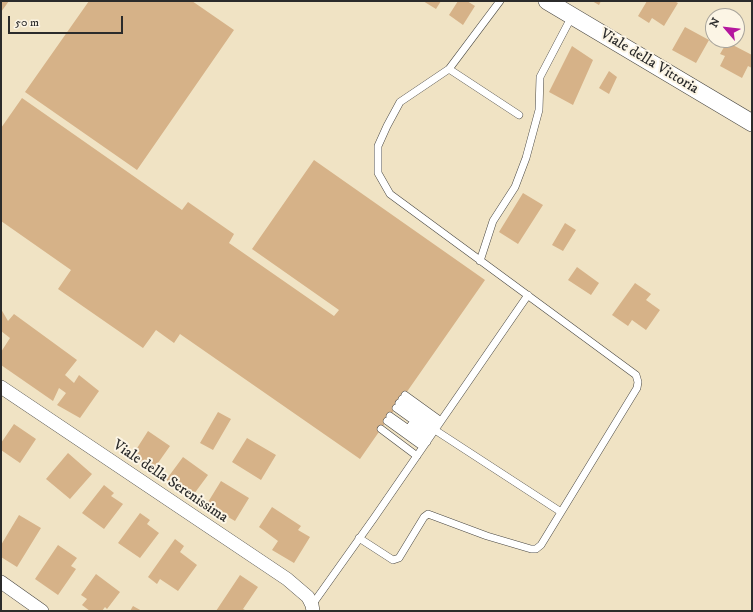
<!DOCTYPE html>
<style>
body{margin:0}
#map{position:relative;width:753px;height:612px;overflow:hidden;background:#f0e3c4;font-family:"IM FELL DW Pica",serif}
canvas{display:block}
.frame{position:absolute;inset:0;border:2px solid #2b2b2b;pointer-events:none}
.north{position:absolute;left:705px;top:8px;width:40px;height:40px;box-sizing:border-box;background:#fcf5e5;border:1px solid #a8a49b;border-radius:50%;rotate:298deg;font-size:11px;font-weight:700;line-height:16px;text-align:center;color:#2b2b2b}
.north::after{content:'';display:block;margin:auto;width:14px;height:18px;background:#b5179e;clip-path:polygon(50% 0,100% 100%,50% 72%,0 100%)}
.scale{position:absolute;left:8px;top:16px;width:115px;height:18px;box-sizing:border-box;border:2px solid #2b2b2b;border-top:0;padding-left:5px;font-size:12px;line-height:14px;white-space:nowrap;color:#2b2b2b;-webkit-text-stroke:3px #fcf5e5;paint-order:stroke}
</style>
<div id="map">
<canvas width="753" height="612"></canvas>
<div class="frame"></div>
<div class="north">N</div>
<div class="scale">50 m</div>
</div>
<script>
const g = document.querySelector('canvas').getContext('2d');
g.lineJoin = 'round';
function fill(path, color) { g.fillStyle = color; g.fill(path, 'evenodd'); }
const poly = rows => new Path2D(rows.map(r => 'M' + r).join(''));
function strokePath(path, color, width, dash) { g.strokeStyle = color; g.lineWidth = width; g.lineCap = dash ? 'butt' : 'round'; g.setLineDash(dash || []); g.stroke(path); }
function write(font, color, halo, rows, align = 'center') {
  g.font = font + ' "IM FELL DW Pica",serif'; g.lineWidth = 4; g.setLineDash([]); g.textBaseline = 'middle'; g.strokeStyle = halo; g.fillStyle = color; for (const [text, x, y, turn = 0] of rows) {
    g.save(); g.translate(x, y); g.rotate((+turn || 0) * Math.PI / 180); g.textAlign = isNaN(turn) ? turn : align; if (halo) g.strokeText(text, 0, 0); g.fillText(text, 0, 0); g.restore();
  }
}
const building = poly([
 [1,1,9,1,1,12],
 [89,1,192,1,234,30,137,170,25,92],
 [423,1,441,1,436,9],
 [458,1,467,1,475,6,463,25,449,15],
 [592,1,601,1,599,5],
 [647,1,674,1,678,3,664,26,652,18,649,23,638,16],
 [685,27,709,40,696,63,672,50],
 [727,42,752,55,752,68,748,66,742,78,720,66,725,56,720,54],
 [572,46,593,60,573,105,549,92],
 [609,71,617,77,609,94,599,88],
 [22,98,182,210,188,202,234,234,229,243,334,316,339,310,252,249,314,160,485,280,360,459,180,334,174,343,156,330,143,348,58,289,71,270,1,221,1,128],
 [523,193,543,205,518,244,499,232],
 [565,223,576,230,563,251,552,245],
 [577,267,599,283,591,295,568,280],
 [635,283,651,294,646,300,660,310,646,330,632,320,628,326,612,315],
 [1,309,8,321,14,314,77,360,65,375,74,383,79,375,99,391,80,418,57,405,66,393,59,388,53,401,1,365,1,352,10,338,1,331],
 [218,412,231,419,213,450,200,443],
 [14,424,36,439,20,463,1,450,1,443],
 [148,431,170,446,153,470,132,456],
 [247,438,276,455,261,480,232,462],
 [68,453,92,474,70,499,46,479],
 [183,457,208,475,191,498,166,480],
 [221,481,249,498,235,521,223,514,222,517,205,507],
 [104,485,114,493,111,496,123,504,104,529,82,513],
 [272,507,301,526,298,530,310,537,294,563,272,550,278,541,259,527],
 [140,513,150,520,147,524,159,533,140,558,118,543],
 [19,515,41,528,17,567,1,557,1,545],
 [175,539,184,546,180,552,197,565,178,591,160,579,157,584,148,577],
 [58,545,77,558,71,566,76,569,58,595,35,579],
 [96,574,120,592,107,609,105,607,102,611,90,611,82,605,87,599,81,595],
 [240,575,258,587,243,609,247,611,216,611],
 [133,606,142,611,130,611]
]);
const service = poly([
 [449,69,500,1],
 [480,261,493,221,515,187,526,158,539,110,540,77,572,16],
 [405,395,441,421],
 [402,399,438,425],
 [399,403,435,430,561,512],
 [396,408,432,434],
 [390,416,427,442],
 [387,421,423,447],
 [411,425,429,438],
 [381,429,417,456],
 [359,538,393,560,399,558,424,517,428,514,487,536,531,549,536,549,541,545,637,388,638,382,636,375,390,194,378,173,378,146,387,126,400,102,449,69,519,115],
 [312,605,374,518,528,295]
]);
const minor = poly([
 [1,387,287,579,308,597,312,605,313,611],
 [1,582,42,611]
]);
const tertiary = poly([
 [547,1,752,123]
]);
const streetNames = [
 ["Viale della Vittoria",649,62,31],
 ["Viale della Serenissima",170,482,34]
];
fill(building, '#d6b288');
strokePath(service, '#494742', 8);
strokePath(minor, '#494742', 14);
strokePath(tertiary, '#494742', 18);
strokePath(service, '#fff', 7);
strokePath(minor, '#fff', 13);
strokePath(tertiary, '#fff', 17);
write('15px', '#2b2b2b', '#fcf5e5', streetNames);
</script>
